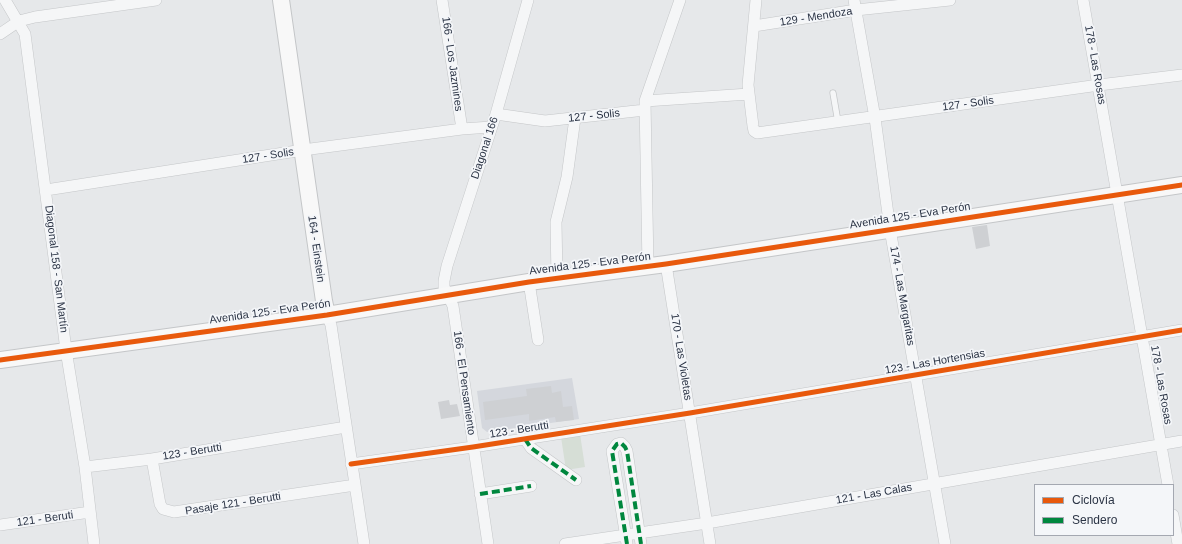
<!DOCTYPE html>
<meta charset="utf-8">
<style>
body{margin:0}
#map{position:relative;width:1182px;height:544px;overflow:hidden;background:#e6e8ea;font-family:Helvetica,sans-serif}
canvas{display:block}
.legend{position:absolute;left:1034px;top:484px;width:140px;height:52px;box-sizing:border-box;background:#f4f6f9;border:1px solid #a4a8b1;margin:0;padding:5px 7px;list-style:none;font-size:12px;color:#2b3445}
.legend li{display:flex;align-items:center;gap:8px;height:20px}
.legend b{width:20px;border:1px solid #a4a8b1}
</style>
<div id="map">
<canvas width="1182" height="544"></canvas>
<ul class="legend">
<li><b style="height:5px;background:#e8590c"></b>Ciclovía</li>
<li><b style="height:5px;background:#00873e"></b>Sendero</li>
</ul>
</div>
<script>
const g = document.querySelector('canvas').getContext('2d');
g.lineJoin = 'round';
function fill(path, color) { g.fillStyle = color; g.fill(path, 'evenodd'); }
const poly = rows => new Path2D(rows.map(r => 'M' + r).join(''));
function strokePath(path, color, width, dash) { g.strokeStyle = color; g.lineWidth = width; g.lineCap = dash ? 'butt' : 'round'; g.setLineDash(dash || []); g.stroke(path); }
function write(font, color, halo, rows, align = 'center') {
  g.font = font + ' Helvetica,sans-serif'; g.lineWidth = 3.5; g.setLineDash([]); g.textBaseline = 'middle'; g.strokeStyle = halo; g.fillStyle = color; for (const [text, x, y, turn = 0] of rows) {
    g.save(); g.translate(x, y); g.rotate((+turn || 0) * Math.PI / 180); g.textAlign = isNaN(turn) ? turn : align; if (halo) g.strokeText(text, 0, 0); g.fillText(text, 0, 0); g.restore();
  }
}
const built = poly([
 [572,378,579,419,487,432,482,428,477,391]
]);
const green = poly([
 [580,434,585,467,566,470,561,437]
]);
const building = poly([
 [987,225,990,246,976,249,972,227],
 [551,386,552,393,561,391,563,407,572,406,574,420,556,422,555,417,529,421,529,414,485,420,483,402,527,396,526,389],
 [449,400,450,405,457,404,460,416,441,419,438,402]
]);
const lane = poly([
 [833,93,838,122]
]);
const street = poly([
 [5,0,25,34,66,350,85,467,94,544],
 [442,0,462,129],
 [756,0,748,85,753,126,754,131,757,133,1099,85,1182,75],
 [854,0,875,118,890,229,945,544],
 [1083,0,1168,485],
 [754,26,856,10,950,0],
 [0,34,19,21,35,17,156,0],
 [645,101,749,94],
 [496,114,545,121,645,110],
 [46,190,303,150,462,129,491,127],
 [666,264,710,544],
 [648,267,645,101,680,0],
 [557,278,556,222,567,177,575,118],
 [529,282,538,340],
 [327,315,331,325,364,544],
 [525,439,531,448,576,480],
 [152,459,160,504,163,509,174,512,355,485],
 [351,464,473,447,690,413,1182,330],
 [85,467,152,459,346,427],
 [480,494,531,486],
 [1173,515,1178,544],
 [0,525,90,512],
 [488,544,453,306,444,287,444,281,447,266,496,114,528,0],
 [565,544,707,523,1182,441],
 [627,544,612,451,617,444,621,443,625,447,627,451,641,544]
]);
const secondary = poly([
 [281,0,324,301,327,315],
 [0,360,327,315,529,282,666,264,1182,185]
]);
const quiet = poly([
 [525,439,531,448,576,480],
 [480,494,531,486],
 [627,544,612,451,617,444,621,443,625,447,627,451,641,544]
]);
const cycleway = poly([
 [0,360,327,315,529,282,666,264,1182,185],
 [351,464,473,447,690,413,1182,330]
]);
const streetNames = [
 ["129 - Mendoza",816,17,-9],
 ["166 - Los Jazmines",452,64,82],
 ["178 - Las Rosas",1095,65,80],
 ["127 - Solis",968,104,-8],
 ["127 - Solis",594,116,-6],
 ["Diagonal 166",485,148,-72],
 ["127 - Solis",268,156,-9],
 ["Avenida 125 - Eva Perón",910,216,-9],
 ["164 - Einstein",316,249,82],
 ["Avenida 125 - Eva Perón",590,264,-7],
 ["Diagonal 158 - San Martín",56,269,83],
 ["174 - Las Margaritas",902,296,80],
 ["Avenida 125 - Eva Perón",270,312,-8],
 ["170 - Las Violetas",681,357,81],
 ["123 - Las Hortensias",935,362,-10],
 ["166 - El Pensamiento",464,383,82],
 ["178 - Las Rosas",1161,385,80],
 ["123 - Berutti",519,430,-9],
 ["123 - Berutti",192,452,-9],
 ["121 - Las Calas",874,494,-10],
 ["Pasaje 121 - Berutti",233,504,-9],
 ["121 - Beruti",45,519,-8]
];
fill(built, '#d4d7dd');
fill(green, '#d6ded6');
fill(building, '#ced0d3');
strokePath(lane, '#c4c6c8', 7);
strokePath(street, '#c4c6c8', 12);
strokePath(secondary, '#c4c6c8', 18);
strokePath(lane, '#f5f6f7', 5.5);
strokePath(street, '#f5f6f7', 11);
strokePath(secondary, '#f8f8f8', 16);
strokePath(quiet, '#00873e', 4, [8, 4]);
strokePath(cycleway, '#e8590c', 5);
write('11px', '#2b3445', '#f4f6f9', streetNames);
</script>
